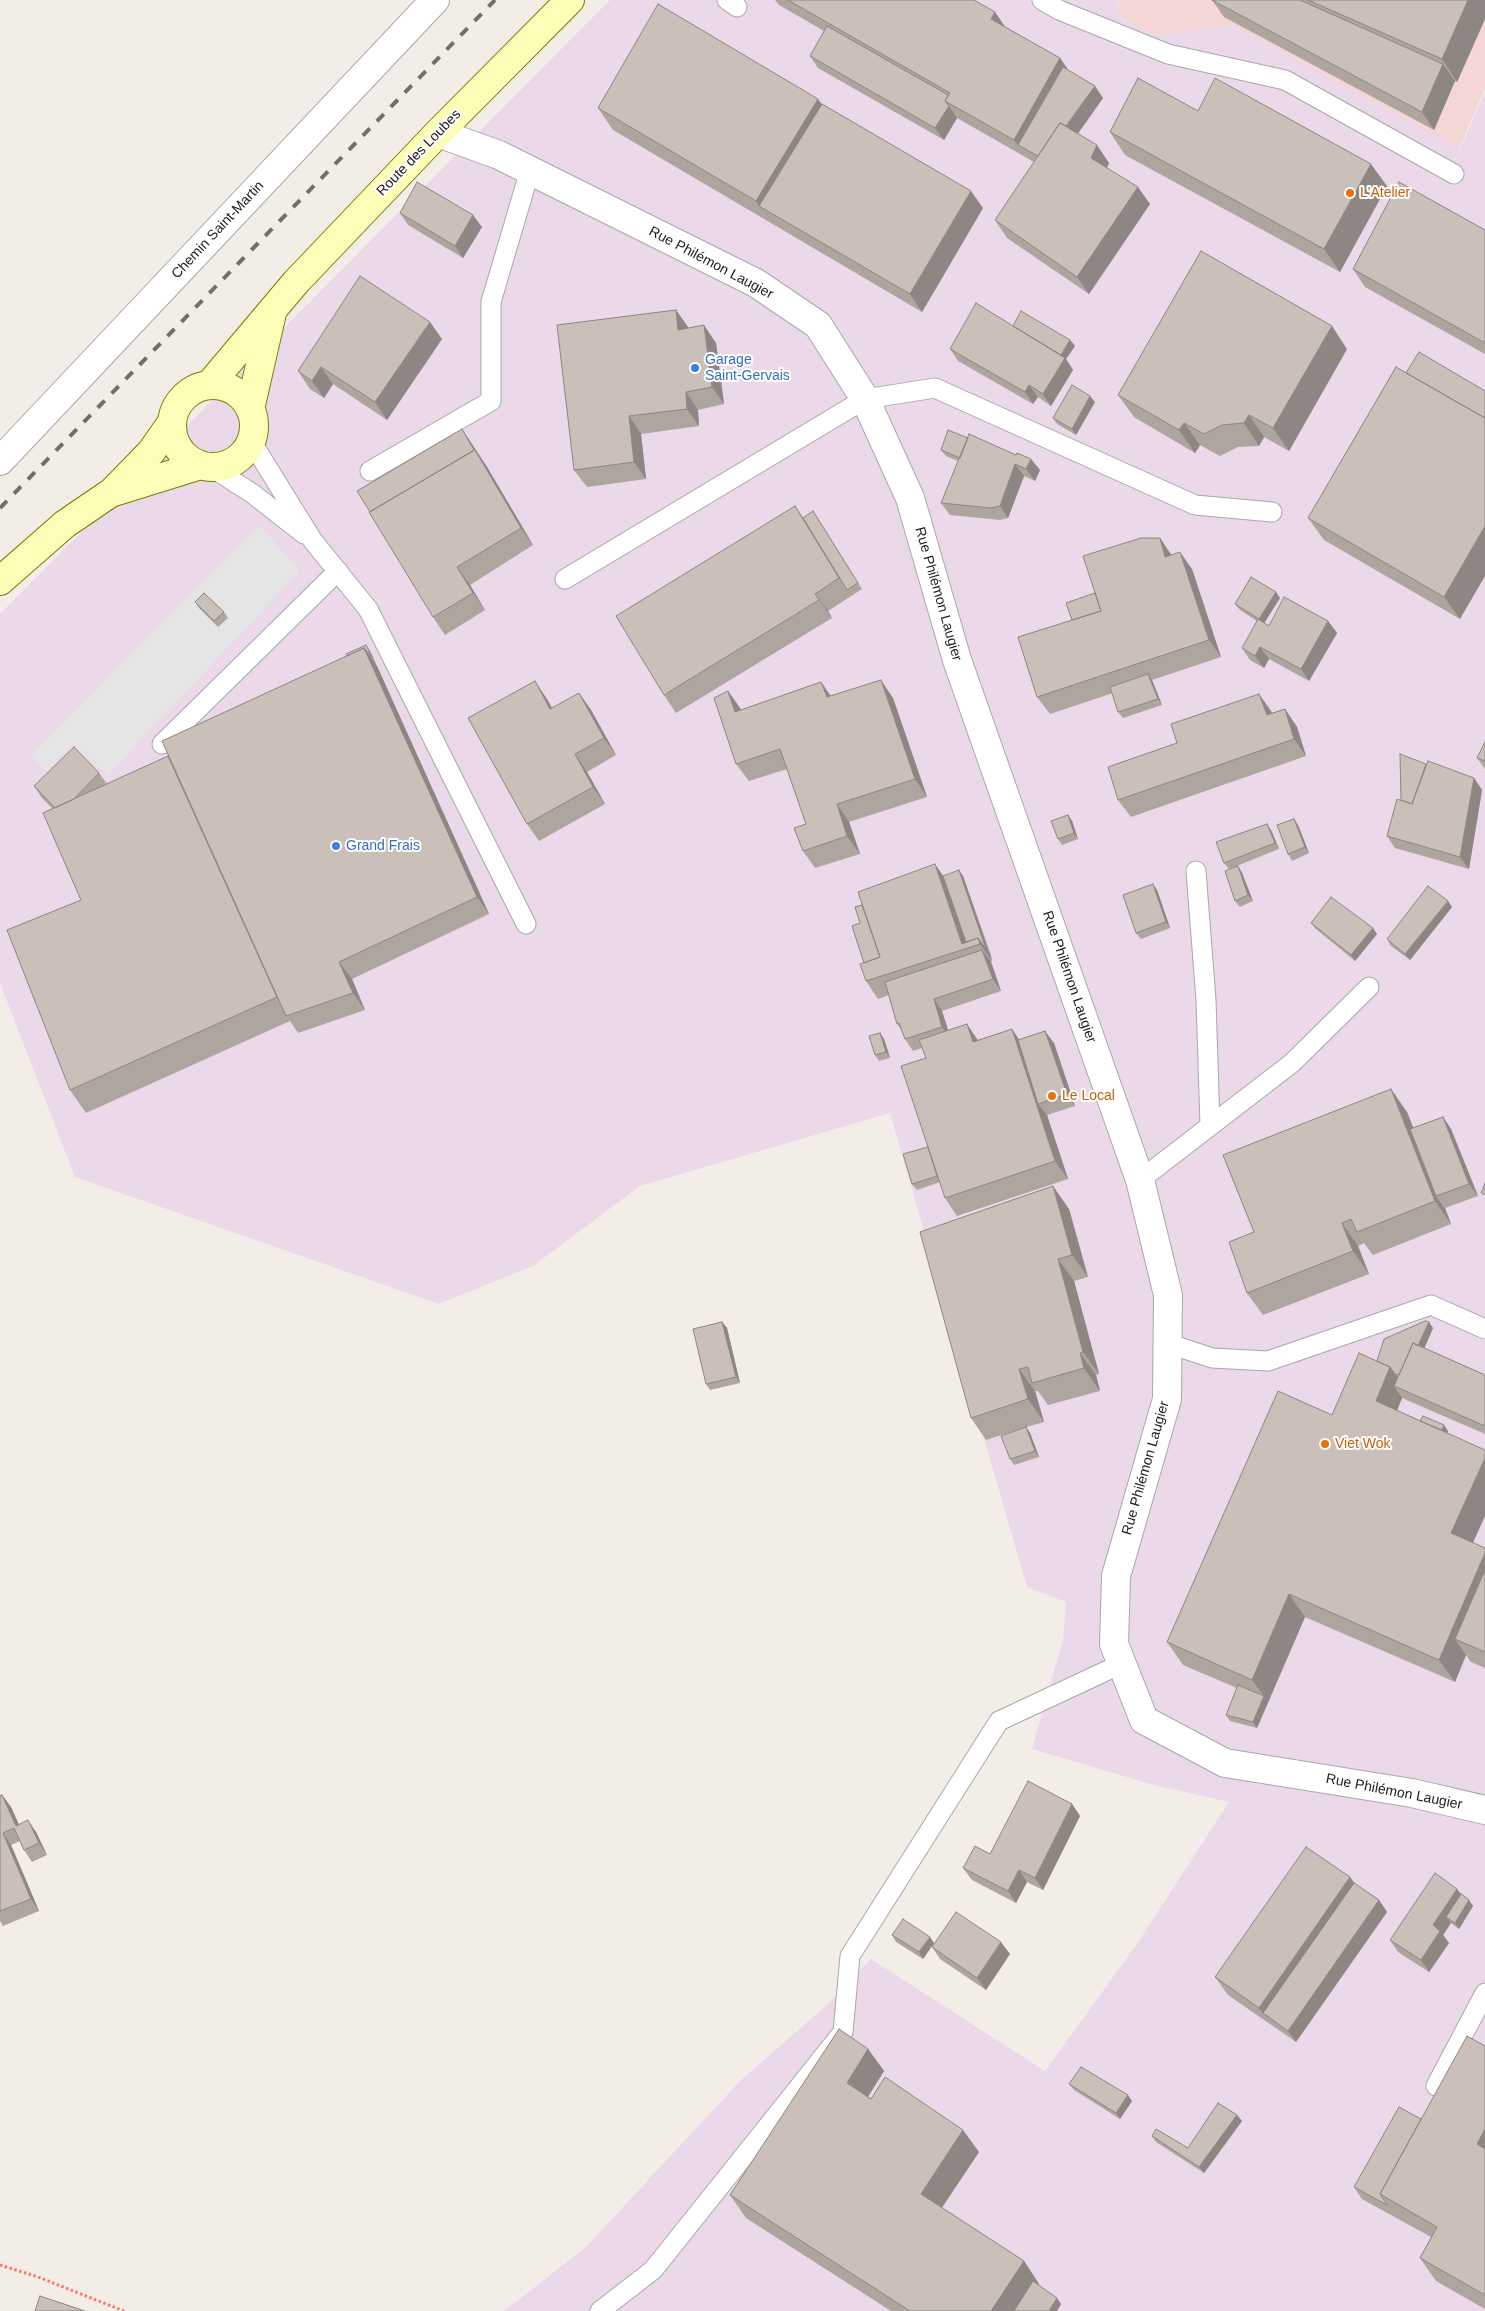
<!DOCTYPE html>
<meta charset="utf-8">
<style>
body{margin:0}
canvas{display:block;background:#f2eee7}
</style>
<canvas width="1485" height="2311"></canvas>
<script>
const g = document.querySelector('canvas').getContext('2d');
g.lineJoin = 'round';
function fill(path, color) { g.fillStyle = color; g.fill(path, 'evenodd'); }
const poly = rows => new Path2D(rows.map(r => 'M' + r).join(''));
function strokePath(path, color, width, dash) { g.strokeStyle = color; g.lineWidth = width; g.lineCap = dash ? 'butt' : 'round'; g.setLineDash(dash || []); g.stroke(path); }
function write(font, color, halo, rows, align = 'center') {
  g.font = font + ' Arial,sans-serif'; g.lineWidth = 4; g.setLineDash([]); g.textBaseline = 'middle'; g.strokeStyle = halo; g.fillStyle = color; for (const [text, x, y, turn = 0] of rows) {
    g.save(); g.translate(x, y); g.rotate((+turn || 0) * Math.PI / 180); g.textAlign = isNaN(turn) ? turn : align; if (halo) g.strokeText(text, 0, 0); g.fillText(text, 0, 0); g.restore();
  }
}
const commercial = poly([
 [1120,0,1485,0,1485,89,1459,149,1232,25,1153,36,1116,14]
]);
const industrial = poly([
 [610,0,1119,0,1116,14,1153,36,1232,25,1460,149,1485,92,1485,2311,504,2311,585,2248,739,2082,829,2003,871,1959,1045,2071,1137,1944,1229,1802,1154,1785,1032,1749,1063,1640,1066,1602,1027,1587,890,1113,640,1186,533,1266,439,1304,75,1177,0,983,0,614]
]);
const parking = poly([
 [259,525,300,571,108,775,72,745,47,772,31,755]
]);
const path = poly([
 [0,2265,38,2277,124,2311]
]);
const service = poly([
 [727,0,737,7],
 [1042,0,1059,10,1168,54,1285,80,1454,174],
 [251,441,313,541,368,609,526,924],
 [211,467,253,494,304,534],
 [370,471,491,401,491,302,530,170],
 [565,579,865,399,935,388,1195,505,1272,512],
 [162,744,338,571],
 [1196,871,1206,1000,1210,1126],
 [1140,1180,1292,1063,1369,987],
 [1167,1343,1212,1358,1268,1361,1431,1305,1485,1329],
 [1436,2086,1485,1993],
 [600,2311,653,2270,843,2032,850,1956,999,1721,1121,1664]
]);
const minor = poly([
 [438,133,499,155,756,283,818,325,865,399,910,498,957,660,1140,1180,1168,1295,1167,1399,1116,1576,1114,1644,1144,1720,1225,1763,1412,1793,1485,1810],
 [0,461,435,0]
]);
const secondary = poly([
 [210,384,296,282,438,133,570,0],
 '172 426a41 41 0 1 1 82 0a41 41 0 1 1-82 0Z',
 [250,409,272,313],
 [114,492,201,465],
 [0,581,65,524,112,492,151,452,172,422]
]);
const rail = poly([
 [0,508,495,0]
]);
const wall = poly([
 [775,0,974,0,995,12,1005,27,1060,58,1069,71,1103,98,1078,134,1109,163,1107,168,1150,204,1089,294,1007,238,995,220,1034,162,957,118,944,140,818,68,810,56,824,31,779,5],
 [1212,0,1485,0,1485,19,1457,82,1455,81,1434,130,1224,17],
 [822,104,983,208,922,312,613,130,598,108],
 [1198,111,1387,186,1340,272,1125,155,1110,132],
 [400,213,482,227,463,258,408,225],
 [1485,230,1485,354,1365,287,1353,269],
 [676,310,688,328,716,343,724,404,698,410,699,426,641,434,646,479,587,487,574,470],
 [1013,326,1070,340,1075,346,1066,359,1073,370,1051,406,1038,397,1033,404,958,361,950,349],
 [442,339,387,420,333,384,324,398,310,389,298,371],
 [1347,349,1289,451,1264,437,1259,446,1238,447,1220,456,1200,445,1195,453,1134,417,1118,395],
 [1396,367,1460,619,1324,540,1308,518],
 [1095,402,1076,435,1057,424,1053,418],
 [462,429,487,467,533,545,470,585,485,610,445,635,433,617],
 [948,430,1040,470,1035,481,1024,476,1008,518,1000,520,950,515,941,503,958,461,946,456,941,450],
 [795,506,803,518,817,517,862,589,828,611,832,618,676,713,664,695],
 [1160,538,1171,555,1192,569,1221,657,1152,680,1162,705,1123,718,1118,712,1113,693,1050,714,1037,697,1095,593],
 [1276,592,1280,598,1264,623,1269,626,1328,621,1337,633,1309,681,1269,659,1264,668,1250,660,1242,648,1257,621,1240,610,1235,604],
 [195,602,224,612,228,618,218,627,199,608],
 [370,651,489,914,352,979,365,1010,298,1033,290,1021,86,1113,70,1090,81,900,53,809,42,798,34,786,99,773,107,784,168,756,171,761],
 [821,682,831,696,893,698,927,797,849,822,860,854,815,868,803,851,806,824,787,769,749,781,736,764,728,691,741,710],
 [579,693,591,710,616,755,587,772,605,804,539,841,527,824,547,699,552,708],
 [1285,709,1297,727,1306,756,1131,817,1118,800,1271,711,1272,713],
 [1485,742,1485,769,1477,758],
 [1426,764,1474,778,1482,790,1469,869,1395,848,1387,836,1401,800],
 [1068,815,1072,821,1078,839,1062,845,1058,839],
 [1298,825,1309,853,1292,861,1288,854],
 [1271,830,1279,849,1229,869,1224,863],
 [935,864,943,876,963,876,991,955,992,961,991,962,1001,991,942,1011,948,1031,978,1040,1012,1029,1019,1040,1054,1043,1075,1106,1047,1115,1068,1179,957,1216,945,1198,940,1182,917,1190,912,1184,928,1147,926,1058,922,1048,913,1051,905,1039,902,1031,897,1024,889,995,878,999,866,981,860,923,862,905],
 [1238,866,1242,873,1253,901,1240,907,1235,901],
 [1157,890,1170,928,1141,939,1136,933],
 [1452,907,1410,960,1391,946,1387,939],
 [1311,923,1377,934,1355,961,1316,929],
 [880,1033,884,1039,890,1058,879,1061,875,1055],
 [1407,1112,1413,1128,1443,1117,1451,1129,1478,1196,1445,1208,1451,1224,1373,1255,1364,1243,1358,1246,1369,1274,1263,1315,1247,1293,1254,1232],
 [1069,1209,1088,1277,1074,1281,1099,1374,1096,1375,1100,1391,1048,1405,1038,1391,1035,1391,1044,1422,1026,1427,1030,1433,1039,1457,1014,1465,1010,1459,1020,1429,986,1440,971,1418],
 [722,1322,727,1328,740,1383,710,1390,706,1384],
 [1433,1328,1424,1348,1485,1375,1485,1434,1402,1398,1397,1411,1420,1421,1444,1425,1448,1431,1447,1433,1473,1543,1485,1548,1485,1668,1471,1662,1466,1655,1455,1682,1305,1617,1257,1728,1230,1721,1226,1715,1237,1688,1183,1665,1167,1642,1332,1415,1377,1361],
 [2,1795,11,1807,19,1824,36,1832,47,1855,32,1862,24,1850,20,1841,11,1845,39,1911,3,1926,0,1921,0,1796],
 [1072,1804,1080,1816,1043,1890,1027,1882,1016,1903,972,1880,963,1868,990,1854],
 [1350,1877,1354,1883,1379,1900,1387,1912,1296,2042,1228,1995,1215,1977],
 [1457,1889,1461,1894,1473,1906,1459,1929,1451,1923,1443,1935,1449,1943,1429,1972,1398,1952,1390,1940],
 [892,1935,934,1943,923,1959,896,1942],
 [932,1947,1010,1954,986,1990,940,1959],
 [1485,2046,1485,2309,1436,2281,1420,2258,1431,2237,1362,2199,1354,2187,1421,2119],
 [868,2049,884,2071,868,2097,979,2152,942,2208,1024,2261,1039,2284,1039,2285,1061,2304,1057,2311,891,2311,746,2218,730,2195],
 [1069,2084,1132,2101,1120,2119,1074,2090],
 [1237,2115,1242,2121,1204,2173,1156,2142,1152,2136,1188,2148]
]);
const shadedWall = poly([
 [1468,0,1485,0,1485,19,1457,82,1442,59],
 [995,12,1007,30,991,19],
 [1060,58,1072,76,1018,145,1014,140],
 [1443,64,1455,81,1434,130,1422,112],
 [1095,86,1103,98,1051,171,1043,159],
 [818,99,834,121,759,206,756,201],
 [949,106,957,118,944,140,935,128],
 [1097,145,1109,163,1103,176,1091,158],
 [1371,164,1387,186,1340,272,1324,249],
 [1138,187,1150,204,1089,294,1077,277],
 [971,191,983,208,922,312,910,294],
 [473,215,482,227,463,258,455,246],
 [676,310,688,327,690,348,678,330],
 [430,322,442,339,387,420,375,402],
 [704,325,716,343,724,404,712,387],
 [1332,326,1347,349,1289,451,1273,428],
 [1070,340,1075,346,1066,359,1073,370,1051,406,1043,394,1060,356],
 [321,367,333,384,324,398,312,381],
 [1029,385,1038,397,1033,404,1025,392],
 [686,392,698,410,699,426,687,409],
 [1090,396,1095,402,1076,435,1072,429],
 [1249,415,1264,437,1259,446,1244,423],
 [629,416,641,434,646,479,634,462],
 [1184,423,1200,445,1195,453,1179,430],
 [462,429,487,467,533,545,521,528],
 [1031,459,1040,470,1035,481,1026,469],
 [1015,464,1024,476,1008,518,1000,506],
 [795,506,807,524,847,590,839,578],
 [1485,526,1485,576,1460,619,1444,597],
 [1160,538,1172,556,1165,557],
 [1180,552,1192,569,1221,657,1209,640],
 [457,567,470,585,485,610,473,593],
 [1276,592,1280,598,1263,625,1259,619],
 [815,594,828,611,832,618,819,600],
 [1328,621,1337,633,1309,681,1301,669],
 [366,645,370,651,376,664,372,657],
 [1260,647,1269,659,1264,668,1255,656],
 [364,648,377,666,489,914,477,897],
 [1148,674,1152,680,1162,705,1158,699],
 [881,680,893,698,927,797,915,779],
 [535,681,547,699,562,727,550,709],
 [821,682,833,700,827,697],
 [728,691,740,708,748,730,735,712],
 [579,693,591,710,616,755,604,738],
 [1259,694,1271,711,1279,733,1267,715],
 [1285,709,1297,727,1306,756,1294,739],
 [575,754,587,772,605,804,593,787],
 [168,756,184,779,289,1015,277,997],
 [1474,778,1482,790,1469,869,1460,857],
 [837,804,849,822,860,854,847,836],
 [1068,815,1072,821,1078,839,1074,833],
 [1294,819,1298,825,1309,853,1305,847],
 [1267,824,1271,830,1279,849,1275,843],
 [935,864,947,882,970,947,962,944],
 [1238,866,1242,873,1253,901,1248,895],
 [959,870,963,876,992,961,980,944],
 [1153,884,1157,890,1170,928,1166,922],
 [1448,901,1452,907,1410,960,1405,954],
 [1373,928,1377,934,1355,961,1351,955],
 [982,950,991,962,1001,991,993,979],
 [339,962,352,979,365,1010,353,993],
 [934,999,942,1011,951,1039,942,1027],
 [967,1024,979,1042,973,1042],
 [1012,1029,1024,1047,1038,1104,1047,1115,1068,1179,1055,1161],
 [1045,1031,1054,1043,1075,1106,1067,1094],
 [880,1033,884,1039,890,1058,886,1052],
 [1391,1089,1407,1112,1440,1195,1436,1196,1444,1208,1445,1208,1451,1224,1435,1201],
 [1443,1117,1451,1129,1478,1196,1469,1184],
 [1053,1186,1069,1209,1088,1277,1072,1255],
 [1342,1223,1358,1246,1369,1274,1353,1251],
 [1058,1259,1074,1281,1099,1374,1083,1352],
 [722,1322,727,1328,740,1383,736,1377],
 [1429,1322,1433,1328,1409,1384,1404,1377],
 [1080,1353,1096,1375,1100,1391,1084,1368],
 [1390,1367,1406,1389,1394,1386,1402,1398,1393,1420,1376,1401],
 [1019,1369,1035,1391,1044,1422,1028,1399],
 [1444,1425,1448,1431,1442,1446,1438,1440],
 [1026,1427,1030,1433,1039,1457,1035,1451],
 [1485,1458,1485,1516,1467,1556,1451,1533],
 [1485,1553,1485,1612,1455,1639,1466,1655,1455,1682,1439,1660],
 [1289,1594,1305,1617,1257,1728,1253,1722,1264,1696,1252,1680],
 [2,1795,11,1807,24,1837,16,1826],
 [1072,1804,1080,1816,1043,1890,1035,1878],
 [28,1820,36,1832,47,1855,39,1843],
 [3,1833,11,1845,39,1911,31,1899],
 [1019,1870,1027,1882,1016,1903,1008,1891],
 [1350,1877,1363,1895,1263,2013,1259,2008],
 [1457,1889,1466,1901,1446,1917,1451,1923,1443,1935,1449,1943,1429,1972,1421,1960,1433,1925],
 [1379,1900,1387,1912,1296,2042,1288,2031],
 [1469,1900,1473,1906,1459,1929,1455,1923],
 [930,1937,934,1943,923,1959,919,1952],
 [1001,1942,1010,1954,986,1990,977,1978],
 [868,2049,884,2071,862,2106,847,2083],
 [1128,2095,1132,2101,1120,2119,1116,2113],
 [1237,2115,1242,2121,1204,2173,1199,2167],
 [1485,2129,1485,2156,1477,2144],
 [963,2130,979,2152,936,2216,921,2194],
 [1024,2261,1039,2284,1022,2311,991,2311],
 [1057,2298,1061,2304,1057,2311,1049,2311]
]);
const building = poly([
 [788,0,974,0,995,12,991,19,1060,58,1014,140,945,101,950,93,788,0],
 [1212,0,1300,0,1443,64,1422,112,1212,0],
 [1308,0,1468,0,1442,59,1308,0],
 [658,4,818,99,756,201,598,108,658,4],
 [827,26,948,95,945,101,949,106,935,128,810,56,827,26],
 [1063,67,1095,86,1066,126,1060,123,1038,156,1018,145,1063,67],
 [1138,78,1198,111,1215,78,1371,164,1324,249,1110,132,1138,78],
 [822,104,971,191,910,294,759,206,822,104],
 [1060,123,1097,145,1091,158,1138,187,1077,277,995,220,1060,123],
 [417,182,473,215,455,246,400,213,417,182],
 [1399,182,1485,230,1485,343,1353,269,1399,182],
 [1201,251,1332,326,1273,428,1249,415,1244,423,1222,425,1204,434,1184,423,1179,430,1118,395,1201,251],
 [360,276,430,322,375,402,321,367,312,381,298,371,360,276],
 [976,303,1065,358,1043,394,1029,385,1025,392,950,349,976,303],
 [676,310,678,330,704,325,712,387,686,392,687,409,629,416,634,462,574,470,557,325,676,310],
 [1021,311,1070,340,1061,355,1013,326,1021,311],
 [1419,352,1485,391,1485,418,1406,373,1419,352],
 [1396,367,1485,418,1485,526,1444,597,1308,518,1396,367],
 [1072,385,1090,396,1072,429,1053,418,1072,385],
 [462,429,474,450,370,512,357,491,462,429],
 [948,430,968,438,960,458,941,450,948,430],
 [969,434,1016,455,1017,453,1031,459,1026,469,1015,464,1000,506,991,508,941,503,969,434],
 [475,450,521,528,457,567,473,593,433,617,369,512,475,450],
 [795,506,839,578,815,594,819,600,664,695,616,616,795,506],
 [813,511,858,583,847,590,803,518,813,511],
 [1141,538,1160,538,1165,557,1180,552,1209,640,1037,697,1018,637,1101,611,1083,556,1141,538],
 [1251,577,1276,592,1259,619,1235,604,1251,577],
 [204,593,224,612,214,621,195,602,204,593],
 [1095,593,1101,611,1072,620,1066,603,1095,593],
 [1284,597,1328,621,1301,669,1260,647,1255,656,1242,648,1258,619,1269,626,1284,597],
 [366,645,372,657,364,648,347,656,346,654,366,645],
 [364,648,477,897,339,962,353,993,286,1016,162,741,364,648],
 [1148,674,1158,699,1118,712,1110,687,1148,674],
 [881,680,915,779,837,804,847,836,803,851,794,828,806,824,780,749,736,764,714,698,728,691,735,712,821,682,827,697,881,680],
 [535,681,550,709,579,693,604,738,575,754,593,787,527,824,468,718,535,681],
 [1259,694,1267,715,1285,709,1294,739,1118,800,1108,767,1177,743,1171,724,1259,694],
 [1485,742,1485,761,1477,758,1485,742],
 [74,747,99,773,74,799,55,808,34,786,74,747],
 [1400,754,1426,764,1412,804,1401,800,1400,754],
 [168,756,277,997,70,1090,7,930,81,900,43,813,168,756],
 [1428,761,1474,778,1460,857,1387,836,1397,799,1412,804,1428,761],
 [1068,815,1074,833,1058,839,1051,821,1068,815],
 [1294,819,1305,847,1288,854,1277,825,1294,819],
 [1267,824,1275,843,1224,863,1216,842,1267,824],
 [935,864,962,944,978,938,980,944,866,981,860,964,880,957,858,892,935,864],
 [1238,866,1248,895,1235,901,1225,871,1238,866],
 [959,870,986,949,978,938,966,942,943,876,959,870],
 [1153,884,1166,922,1136,933,1123,895,1153,884],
 [1428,886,1448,901,1405,954,1387,939,1428,886],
 [1331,897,1373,928,1351,955,1311,923,1331,897],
 [862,905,880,957,864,963,852,926,860,923,855,907,862,905],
 [982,950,993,979,934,999,942,1027,905,1039,899,1023,897,1024,885,982,982,950],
 [967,1024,973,1042,1012,1029,1055,1161,945,1198,901,1066,926,1058,919,1040,967,1024],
 [1045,1031,1067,1094,1038,1104,1018,1040,1045,1031],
 [880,1033,886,1052,875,1055,869,1036,880,1033],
 [1391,1089,1435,1201,1357,1232,1351,1219,1342,1223,1353,1251,1247,1293,1229,1242,1254,1232,1223,1155,1391,1089],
 [1443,1117,1469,1184,1436,1196,1410,1129,1443,1117],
 [928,1147,937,1176,912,1184,903,1154,928,1147],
 [1485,1183,1485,1195,1481,1193,1485,1183],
 [1053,1186,1072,1255,1058,1259,1083,1352,1080,1353,1084,1368,1032,1383,1028,1367,1019,1369,1028,1399,971,1418,920,1232,1053,1186],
 [1425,1321,1429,1322,1418,1346,1413,1343,1399,1375,1395,1374,1390,1367,1377,1361,1384,1339,1425,1321],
 [722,1322,736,1377,706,1384,693,1329,722,1322],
 [1413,1343,1485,1375,1485,1426,1394,1386,1413,1343],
 [1359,1353,1390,1367,1376,1401,1485,1450,1485,1458,1451,1533,1485,1548,1485,1553,1439,1660,1289,1594,1252,1680,1167,1642,1278,1391,1332,1415,1359,1353],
 [1423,1416,1444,1425,1442,1430,1420,1421,1423,1416],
 [1026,1427,1035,1451,1010,1459,1001,1436,1026,1427],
 [1485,1570,1485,1652,1455,1639,1485,1570],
 [1238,1685,1264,1696,1253,1722,1226,1715,1238,1685],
 [1028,1781,1072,1804,1035,1878,1019,1870,1008,1891,963,1868,975,1846,990,1854,1028,1781],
 [2,1795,16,1826,28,1820,39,1843,24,1850,14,1828,3,1833,31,1899,0,1911,0,1796,2,1795],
 [1306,1847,1350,1877,1259,2008,1215,1977,1306,1847],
 [1435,1873,1457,1889,1433,1925,1440,1931,1421,1960,1390,1940,1435,1873],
 [1354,1883,1379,1900,1288,2031,1263,2013,1354,1883],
 [1461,1894,1469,1900,1455,1923,1446,1917,1461,1894],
 [956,1912,1001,1942,977,1978,932,1947,956,1912],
 [903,1919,930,1937,919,1952,892,1935,903,1919],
 [839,2029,868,2049,847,2083,871,2099,885,2077,963,2130,921,2194,1024,2261,991,2311,910,2311,730,2195,839,2029],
 [1467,2036,1485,2046,1485,2129,1477,2144,1485,2149,1485,2295,1420,2258,1437,2227,1380,2194,1467,2036],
 [1081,2067,1128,2095,1116,2113,1069,2084,1081,2067],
 [1218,2103,1237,2115,1199,2167,1152,2136,1156,2129,1188,2148,1218,2103],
 [1399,2107,1421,2119,1380,2194,1387,2205,1354,2187,1399,2107],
 [1033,2281,1057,2298,1049,2311,1014,2311,1033,2281],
 [40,2296,85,2311,35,2311,40,2296]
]);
const markers = [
 [1350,193,5,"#e8710a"],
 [695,368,5,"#3f7fe0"],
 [336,846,5,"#3f7fe0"],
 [1052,1096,5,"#e8710a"],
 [1325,1444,5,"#e8710a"]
];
const streetNames = [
 ["Route des Loubes",419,153,-46],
 ["Chemin Saint-Martin",218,230,-47],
 ["Rue Philémon Laugier",711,263,28],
 ["Rue Philémon Laugier",938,594,74],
 ["Rue Philémon Laugier",1069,977,71],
 ["Rue Philémon Laugier",1146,1468,-74],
 ["Rue Philémon Laugier",1394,1792,11]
];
const foodNames = [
 ["L'Atelier",1360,193],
 ["Le Local",1062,1096],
 ["Viet Wok",1335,1444]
];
const shopNames = [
 ["Garage",705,360],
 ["Saint-Gervais",705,376],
 ["Grand Frais",346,846]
];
fill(commercial, '#f3d6d5');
fill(industrial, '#ebd8e8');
fill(parking, '#e5e5e5');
strokePath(service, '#a8a8a8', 21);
strokePath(minor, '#a8a8a8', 30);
strokePath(secondary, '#747f00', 30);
strokePath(path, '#ff776a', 3, [2.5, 2.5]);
strokePath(service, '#fff', 19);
strokePath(minor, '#fff', 28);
strokePath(secondary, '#fcfeb8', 28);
strokePath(rail, '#6f6f6f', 4, [10, 10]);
fill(wall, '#aea59f');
fill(shadedWall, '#8d8682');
fill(building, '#cac0b9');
strokePath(building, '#8d8682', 1);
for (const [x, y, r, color] of markers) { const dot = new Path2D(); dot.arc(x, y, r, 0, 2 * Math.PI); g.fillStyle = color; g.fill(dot); strokePath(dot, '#fff', 2); }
write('14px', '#212121', '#fff', streetNames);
write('14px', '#c56008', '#fff', foodNames, 'left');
write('14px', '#366cbe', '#fff', shopNames, 'left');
</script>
